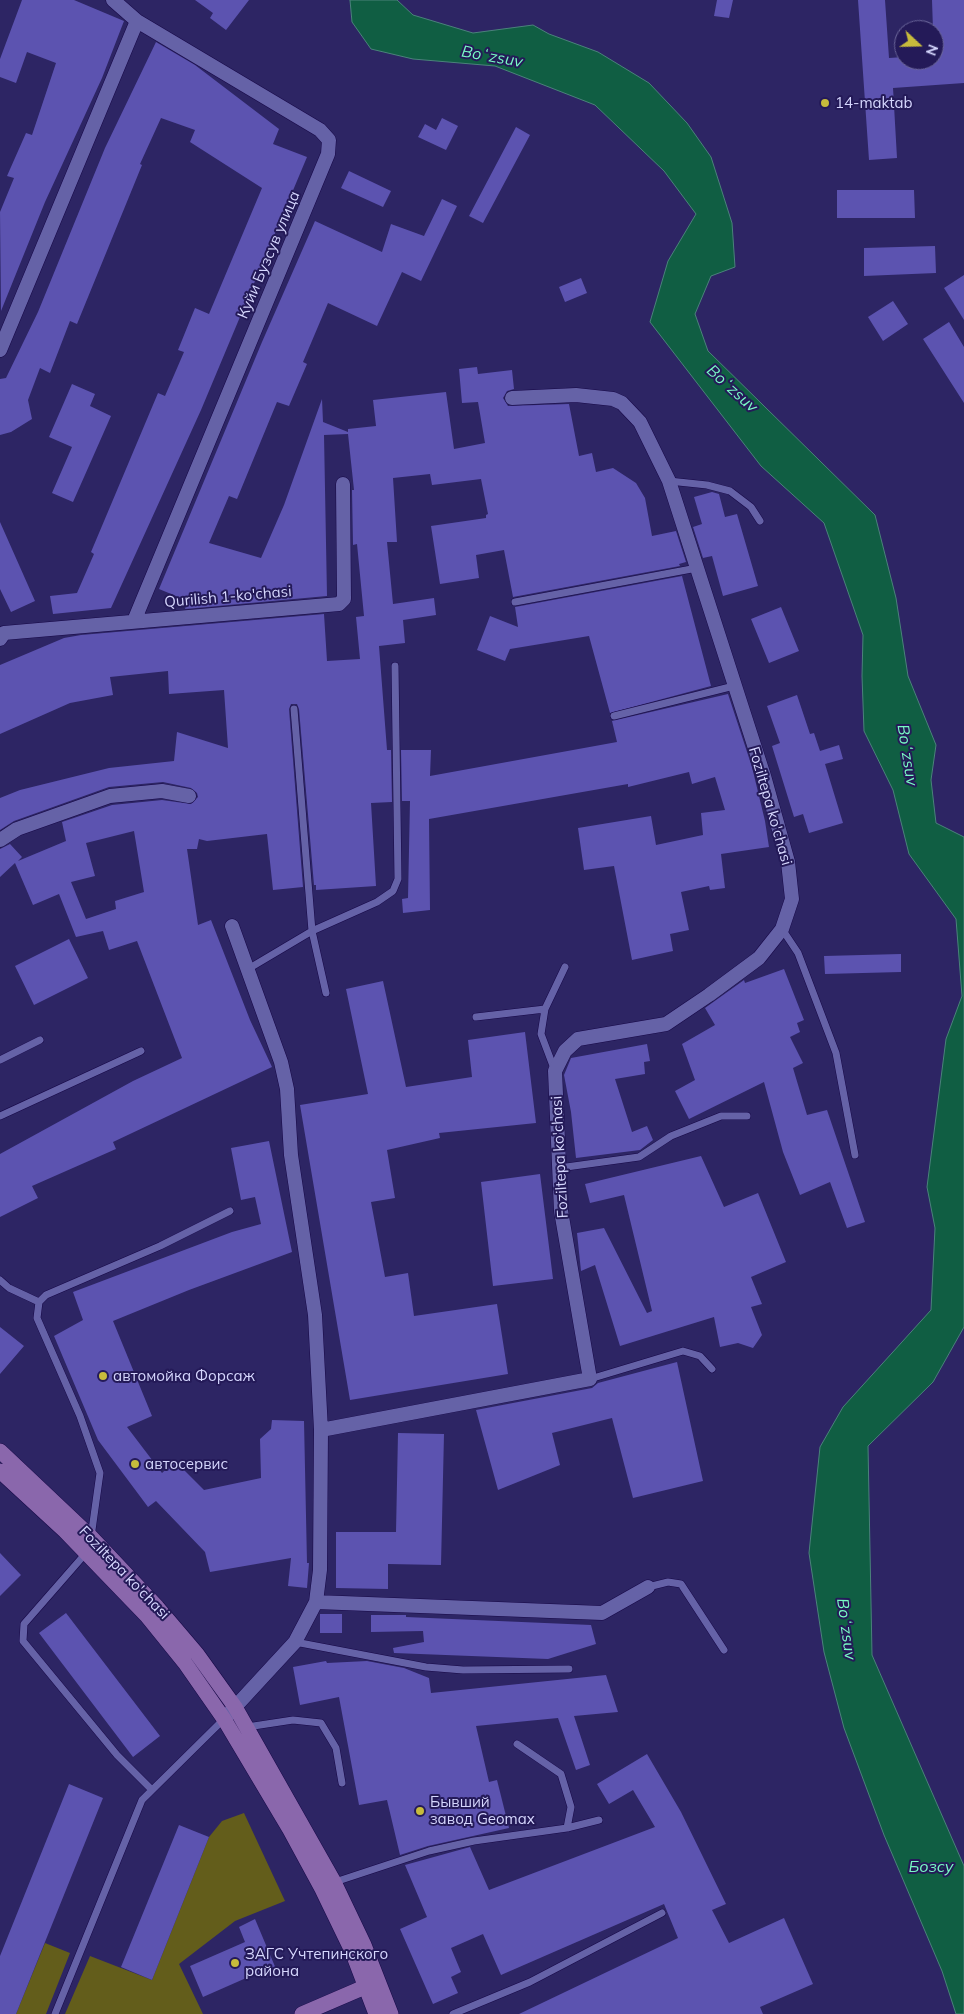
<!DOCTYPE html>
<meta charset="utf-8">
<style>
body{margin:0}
#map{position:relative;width:964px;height:2014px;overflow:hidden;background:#2d2564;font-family:Mulish,sans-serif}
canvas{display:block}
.north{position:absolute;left:894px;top:20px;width:50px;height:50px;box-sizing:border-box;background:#241a58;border:1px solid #6b669a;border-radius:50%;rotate:111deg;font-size:14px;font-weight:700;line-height:20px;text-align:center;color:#d6d7fe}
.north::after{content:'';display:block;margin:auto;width:18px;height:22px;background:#c7bb3c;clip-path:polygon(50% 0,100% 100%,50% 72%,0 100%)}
</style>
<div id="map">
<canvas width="964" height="2014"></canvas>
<div class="north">N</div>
</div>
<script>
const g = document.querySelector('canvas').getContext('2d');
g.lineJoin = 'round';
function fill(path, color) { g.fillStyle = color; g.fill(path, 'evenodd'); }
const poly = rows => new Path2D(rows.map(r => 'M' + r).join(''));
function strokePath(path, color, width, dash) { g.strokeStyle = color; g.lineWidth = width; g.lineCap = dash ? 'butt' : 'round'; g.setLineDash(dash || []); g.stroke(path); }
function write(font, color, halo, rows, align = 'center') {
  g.font = font + ' Mulish,sans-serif'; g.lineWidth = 4; g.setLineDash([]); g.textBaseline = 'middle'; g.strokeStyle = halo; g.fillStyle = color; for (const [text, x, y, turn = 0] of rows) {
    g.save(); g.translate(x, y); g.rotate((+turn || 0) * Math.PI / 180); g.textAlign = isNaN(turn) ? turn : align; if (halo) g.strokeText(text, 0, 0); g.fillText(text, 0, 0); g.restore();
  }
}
const forest = poly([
 [244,1813,285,1901,235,1921,179,1964,203,2014,65,2014,90,1956,152,1980,209,1837,222,1821],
 [45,1943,70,1953,46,2014,16,2014]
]);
const water = poly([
 [350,0,397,0,413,15,473,33,533,25,549,34,598,52,649,83,687,123,711,157,732,223,735,267,711,276,695,314,708,351,875,515,896,598,908,676,936,745,931,780,936,823,964,837,964,1327,933,1382,868,1446,872,1655,964,1866,964,2014,956,2014,942,1971,884,1835,844,1728,824,1652,809,1553,820,1447,843,1407,931,1310,935,1228,927,1187,946,1039,962,996,956,919,909,854,893,790,864,731,862,676,863,635,824,523,761,466,650,322,668,261,696,214,664,171,595,105,495,66,413,59,371,49,352,22,350,0]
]);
const building = poly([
 [22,0,74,0,124,21,102,78,45,202,1,311,0,212,14,178,7,176,26,133,32,135,56,63,27,52,16,83,0,77,0,59],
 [195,0,249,0,226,30,210,18,213,13],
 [717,0,733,0,729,18,714,16],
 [858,0,885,0,889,58,904,57,904,60,934,60,932,0,964,0,964,83,893,88,897,158,869,160],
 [156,42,195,65,279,129,273,144,307,157,201,410,111,608,53,614,50,596,77,593,94,554,91,552,158,393,165,396,184,352,178,350,195,308,209,314,262,188,190,142,195,130,161,118,140,164,142,165,77,324,70,321,50,373,40,368,28,400,32,419,11,432,0,435,0,379,6,378,38,312,105,148],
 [442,118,458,126,446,150,418,137,425,124,436,130],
 [516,127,530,135,483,223,469,216],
 [349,171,391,191,383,207,341,188],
 [837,190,914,190,915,218,837,218],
 [442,199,457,206,421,281,402,272,377,326,328,303,303,362,307,364,289,406,277,402,237,499,229,496,209,543,261,558,284,505,322,399,323,422,348,432,348,429,376,426,373,400,446,392,454,449,485,443,478,402,462,403,459,369,477,367,478,374,512,370,514,389,507,391,503,398,508,406,569,404,579,456,592,453,596,472,613,468,636,483,645,498,652,536,676,531,686,562,679,564,680,566,513,597,504,550,476,555,479,578,440,584,431,526,486,518,486,515,488,514,481,479,432,485,430,474,393,478,397,542,387,542,393,604,434,598,436,615,403,620,405,643,379,646,387,750,391,750,392,802,371,803,376,886,316,890,316,885,314,885,299,709,297,704,291,704,289,709,303,887,273,890,267,834,207,841,199,839,197,849,187,849,198,925,211,920,250,1020,272,1067,113,1142,116,1149,32,1186,38,1198,0,1217,0,1154,133,1081,182,1058,137,941,109,950,103,931,76,937,59,894,33,905,15,863,0,877,0,849,10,844,22,857,18,861,66,841,62,822,112,805,162,800,191,804,198,797,197,793,191,788,163,782,109,787,14,821,0,830,0,798,20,790,109,768,174,761,177,732,228,748,224,690,169,694,168,671,110,677,113,695,70,703,0,734,0,665,64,638,81,635,324,614,327,661,360,659,356,617,364,616,357,544,353,545,352,490,354,490,348,434,324,435,327,596,185,609,188,601,159,589,262,342,315,221,382,252,391,224,424,236],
 [134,831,144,892,115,901,116,909,86,919,71,882,95,876,86,843],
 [935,246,936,273,864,276,864,248],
 [964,275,964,320,944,288],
 [581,278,587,293,565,302,559,287],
 [893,301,908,324,883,341,868,317],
 [949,322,964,347,964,403,923,339],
 [72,384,95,394,90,406,111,416,73,502,52,493,72,447,49,437],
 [712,492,719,494,725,517,737,514,758,586,723,596,712,556,703,558,693,527,702,524,694,497],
 [0,522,35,601,11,612,0,589],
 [682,576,711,686,610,713,589,636,510,649,505,661,477,650,490,616,518,627,515,607],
 [781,607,799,651,769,663,751,619],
 [728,694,752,767,765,821,769,847,721,854,725,888,710,890,709,886,681,892,689,930,670,934,673,951,632,960,614,866,584,870,578,828,651,816,656,845,703,835,701,813,725,810,715,777,692,784,689,772,628,787,628,784,429,819,430,910,403,913,402,899,408,898,410,801,402,801,401,750,431,750,430,776,617,742,612,721],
 [797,695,810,734,814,733,820,751,839,745,843,759,825,764,843,823,809,833,803,814,794,817,772,746,780,743,767,706],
 [69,939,88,978,34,1005,15,966],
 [901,954,901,972,825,974,824,956],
 [784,969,804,1020,797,1023,800,1032,790,1037,803,1063,793,1068,807,1115,827,1110,865,1222,847,1228,830,1182,800,1195,783,1152,764,1082,689,1119,675,1091,695,1080,682,1044,715,1025,705,1008,744,980,745,983],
 [383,981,406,1087,472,1077,468,1040,525,1032,536,1123,439,1133,440,1138,387,1150,395,1198,371,1202,385,1277,408,1273,414,1316,497,1304,508,1374,350,1400,300,1105,368,1094,346,989],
 [647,1044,650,1061,644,1062,645,1074,615,1079,632,1132,647,1126,653,1140,640,1150,576,1158,571,1112,564,1075,571,1058],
 [269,1141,292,1252,189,1290,113,1321,152,1416,127,1427,162,1473,175,1461,204,1490,261,1478,260,1439,271,1429,272,1420,304,1421,307,1563,309,1563,307,1588,288,1586,291,1558,210,1572,205,1552,156,1501,148,1507,98,1440,54,1336,83,1320,73,1292,232,1232,261,1224,255,1197,241,1200,231,1148],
 [701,1156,724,1207,758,1193,786,1262,751,1277,762,1304,751,1307,762,1335,753,1348,738,1343,720,1347,714,1317,620,1346,595,1265,581,1271,577,1233,604,1228,647,1313,652,1311,624,1195,590,1203,585,1184],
 [540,1174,553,1279,493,1286,481,1182],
 [0,1327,24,1346,0,1374],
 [677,1362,703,1481,633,1498,612,1418,552,1433,560,1465,498,1490,476,1410,592,1388,598,1383],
 [398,1433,444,1434,441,1565,388,1564,388,1589,336,1588,336,1532,396,1532],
 [0,1553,21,1575,0,1596],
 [66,1613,160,1736,133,1757,39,1633],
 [320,1614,342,1614,342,1633,320,1633],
 [371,1615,406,1615,406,1617,591,1625,596,1644,548,1659,394,1653,393,1648,424,1642,423,1631,371,1632],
 [326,1661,327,1663,367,1661,404,1668,429,1678,431,1693,606,1675,618,1712,574,1716,590,1765,576,1770,558,1718,476,1726,489,1782,497,1780,509,1828,428,1846,400,1855,387,1800,359,1805,339,1697,300,1705,293,1667],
 [647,1754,681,1812,726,1904,712,1910,729,1943,784,1918,813,1984,760,2007,763,2014,519,2014,678,1938,664,1904,501,1975,483,1934,451,1948,461,1972,451,1977,458,1993,433,2004,400,1929,427,1917,405,1865,470,1847,489,1890,655,1827,633,1790,609,1804,597,1784],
 [69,1784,103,1798,16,2014,0,2014,0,1956],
 [179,1825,209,1837,152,1980,121,1967],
 [255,1919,276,1969,270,1977,253,1975,203,1997,190,1966,245,1942,239,1927]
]);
const lane = poly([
 [669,481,707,485,730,491,751,507,760,521],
 [515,602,697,568],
 [294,709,312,931,326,993],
 [614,716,734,686],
 [782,929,798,953,836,1053,855,1155],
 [248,969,312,931,377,902,393,891,398,879,395,666],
 [476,1017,545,1009],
 [0,1060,40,1040],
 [555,1071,541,1034,545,1009,565,967],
 [0,1116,141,1051],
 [559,1168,639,1157,671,1136,721,1116,747,1116],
 [0,1280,9,1288,39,1302],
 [590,1379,683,1351,700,1356,712,1369],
 [91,1537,100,1473,80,1416,37,1318,39,1302,46,1295,160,1246,230,1211],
 [86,1553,24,1624,23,1641,117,1755,152,1790],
 [648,1587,668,1582,681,1584,724,1650],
 [295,1642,426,1667,463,1670,569,1669],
 [247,1727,293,1720,321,1723,336,1748,342,1783],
 [517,1744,561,1774,571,1807,567,1828],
 [335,1882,429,1851,474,1841,567,1828,599,1820],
 [55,2014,142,1800,224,1719],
 [453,2014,530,1982,662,1913]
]);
const street = poly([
 [113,0,137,21,320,130,329,140,328,154,134,621],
 [0,350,137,21],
 [0,639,4,633,339,604,344,599,343,484],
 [0,840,17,829,110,796,162,791,189,796],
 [321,1430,590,1379,561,1211,555,1071,565,1051,578,1039,666,1024,709,995,759,958,782,929,792,899,788,862,764,776,697,568,669,481,640,422,622,403,613,399,576,395,512,398],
 [316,1602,602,1613,648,1587],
 [224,1719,295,1642,316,1602,320,1570,321,1430,315,1315,291,1155,287,1089,281,1062,232,926]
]);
const secondary = poly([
 [0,1451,91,1537,157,1607,197,1654,235,1707,334,1882,364,1945,391,2014],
 [0,1471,65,1531,147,1616,185,1663,224,1719,290,1830,322,1889,352,1951,376,2014],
 [302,2014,374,1983]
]);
const markers = [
 [825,103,5,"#c7bb3c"],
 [103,1376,5,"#c7bb3c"],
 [135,1464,5,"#c7bb3c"],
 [420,1811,5,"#c7bb3c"],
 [235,1963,5,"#c7bb3c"]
];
const poiNames = [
 ["14-maktab",835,103],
 ["автомойка Форсаж",113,1376],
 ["автосервис",145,1464],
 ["Бывший",430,1802],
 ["завод Geomax",430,1819],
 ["ЗАГС Учтепинского",245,1954],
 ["района",245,1971]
];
const streetNames = [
 ["Куйи Бузсув улица",269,255,-67],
 ["Qurilish 1-ko'chasi",228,597,-5],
 ["Foziltepa ko'chasi",770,806,74],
 ["Foziltepa ko'chasi",560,1157,-93],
 ["Foziltepa ko'chasi",124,1573,46]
];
const waterNames = [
 ["Boʻzsuv",492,57,10],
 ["Boʻzsuv",732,389,42],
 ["Boʻzsuv",907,755,81],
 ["Boʻzsuv",846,1629,82],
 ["Бозсу",931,1867]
];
fill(forest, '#635d1b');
fill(water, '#105e43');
strokePath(water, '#4b827b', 1);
fill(building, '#5c53b0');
strokePath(lane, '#170847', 8);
strokePath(street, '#170847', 15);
strokePath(secondary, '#170847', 16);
strokePath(lane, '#6562a7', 7);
strokePath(street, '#6562a7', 14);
strokePath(secondary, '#8a67ac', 15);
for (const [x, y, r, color] of markers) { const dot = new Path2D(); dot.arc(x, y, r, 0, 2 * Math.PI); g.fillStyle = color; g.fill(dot); strokePath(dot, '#241a58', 2); }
write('15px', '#d6d7fe', '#241a58', poiNames, 'left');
write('15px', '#d6d7fe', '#241a58', streetNames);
write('italic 16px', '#79fac4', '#241a58', waterNames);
</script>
